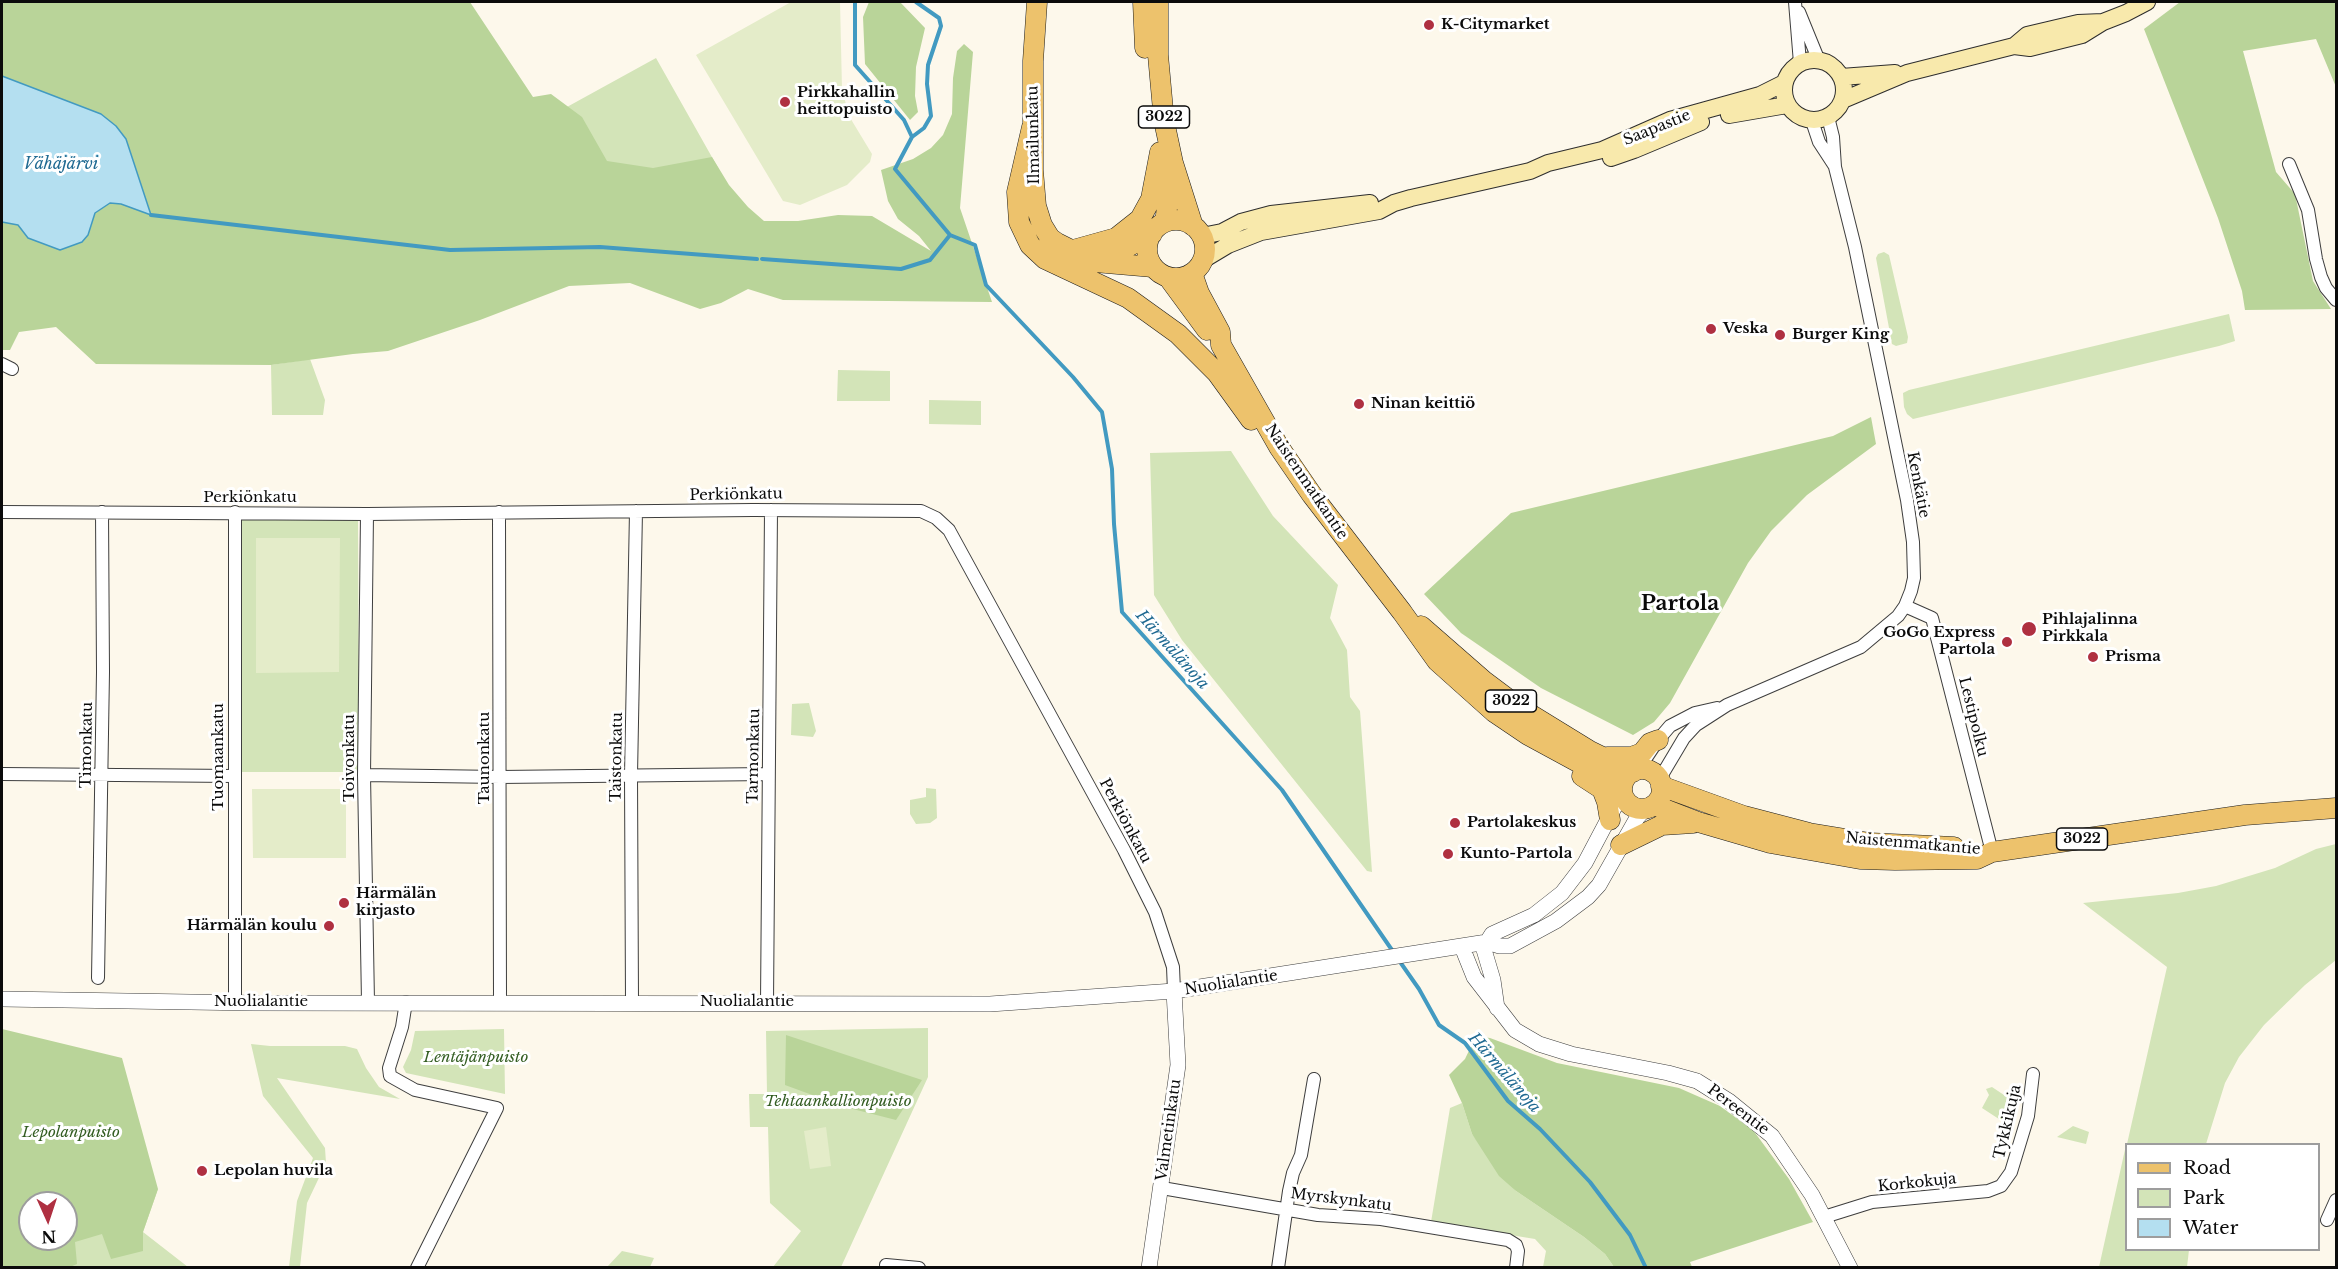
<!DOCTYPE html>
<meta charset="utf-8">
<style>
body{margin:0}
#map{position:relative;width:2338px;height:1269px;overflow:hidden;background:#fdf8eb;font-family:"Libre Baskerville",serif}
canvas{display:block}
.frame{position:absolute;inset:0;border:3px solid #0b0b0b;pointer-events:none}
.legend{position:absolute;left:2125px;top:1143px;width:195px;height:108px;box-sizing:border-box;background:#fff;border:2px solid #9d9d9d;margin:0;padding:8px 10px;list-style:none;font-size:18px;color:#0b0b0b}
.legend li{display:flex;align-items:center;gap:12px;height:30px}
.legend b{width:30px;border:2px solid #9d9d9d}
.north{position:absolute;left:18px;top:1191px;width:60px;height:60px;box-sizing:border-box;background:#fff;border:2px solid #9d9d9d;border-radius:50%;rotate:177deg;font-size:16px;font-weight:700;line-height:24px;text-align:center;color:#0b0b0b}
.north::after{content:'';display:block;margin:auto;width:21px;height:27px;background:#af3041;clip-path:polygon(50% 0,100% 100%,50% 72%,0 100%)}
</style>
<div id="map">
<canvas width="2338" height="1269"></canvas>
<div class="frame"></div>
<ul class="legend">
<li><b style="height:8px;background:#edc26c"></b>Road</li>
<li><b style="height:16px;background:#d3e4b8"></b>Park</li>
<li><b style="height:16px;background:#b4dff0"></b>Water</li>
</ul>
<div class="north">N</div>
</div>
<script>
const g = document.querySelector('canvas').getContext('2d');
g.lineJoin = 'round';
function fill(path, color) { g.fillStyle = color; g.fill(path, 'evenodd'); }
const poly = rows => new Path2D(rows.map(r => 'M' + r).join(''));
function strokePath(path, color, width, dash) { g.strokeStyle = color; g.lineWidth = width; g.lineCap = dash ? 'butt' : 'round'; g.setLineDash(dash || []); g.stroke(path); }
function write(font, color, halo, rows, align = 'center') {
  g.font = font + ' "Libre Baskerville",serif'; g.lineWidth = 6; g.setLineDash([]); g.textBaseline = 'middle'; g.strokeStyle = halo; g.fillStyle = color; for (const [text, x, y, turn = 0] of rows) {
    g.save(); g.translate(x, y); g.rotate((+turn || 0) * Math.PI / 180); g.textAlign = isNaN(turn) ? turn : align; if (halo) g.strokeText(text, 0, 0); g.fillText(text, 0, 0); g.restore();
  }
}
const green = poly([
 [656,58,726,182,603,203,556,113],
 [1884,252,1889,255,1908,337,1907,343,1896,346,1892,344,1876,258,1878,254],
 [2229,314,2235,341,2219,346,1913,419,1907,414,1904,407,1903,393,1909,390],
 [310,359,325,400,323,415,272,415,271,365],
 [838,370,890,371,890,401,837,401],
 [929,400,981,401,981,425,929,424],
 [1231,451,1273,516,1338,585,1330,618,1347,650,1350,697,1360,711,1372,872,1367,871,1182,640,1154,595,1150,453],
 [239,520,358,520,359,772,239,772],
 [809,703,816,731,813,737,791,735,792,704],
 [926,788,936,789,937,818,930,823,916,824,910,814,910,800,926,797],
 [2336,844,2336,960,2305,985,2264,1025,2239,1057,2225,1083,2206,1144,2127,1144,2167,967,2083,903,2178,893,2216,886,2275,868,2316,849],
 [928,1028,928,1077,841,1267,773,1267,801,1231,770,1203,768,1127,750,1127,749,1094,767,1094,766,1031],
 [504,1029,505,1094,406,1073,403,1067,411,1050,415,1031],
 [251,1044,270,1046,345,1046,357,1049,366,1068,379,1087,400,1099,277,1078,325,1148,326,1163,307,1203,300,1267,289,1267,297,1201,313,1158,263,1096],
 [1992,1087,2013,1101,2013,1109,2005,1123,1982,1108,1989,1095,1986,1089],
 [1462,1103,1472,1134,1516,1191,1584,1237,1605,1254,1614,1267,1543,1267,1546,1251,1535,1239,1431,1222,1450,1108],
 [2073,1126,2089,1132,2086,1144,2057,1137],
 [2126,1145,2126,1250,2189,1250,2187,1267,2099,1267],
 [158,1189,143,1232,188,1267,2,1268,30,1239,66,1239,68,1219],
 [622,1251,654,1258,650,1267,607,1267]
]);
const forest = poly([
 [2,2,470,2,533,97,551,94,582,117,607,161,653,168,712,157,729,185,748,207,764,221,798,221,838,215,872,216,931,251,919,236,898,219,888,201,881,170,913,159,931,148,943,135,952,114,953,78,957,51,964,44,973,52,960,208,992,302,783,300,748,289,721,303,700,309,630,283,569,286,480,320,388,351,353,354,271,365,96,364,56,327,19,332,10,350,2,350,2,222,18,225,28,238,91,226,95,213,110,202,121,204,151,215,126,139,116,126,101,114,2,76],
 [869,2,900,2,925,28,916,67,915,96,918,112,910,120,865,64,863,17],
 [2180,2,2336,2,2336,87,2316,39,2243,51,2276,172,2295,194,2313,281,2331,309,2245,310,2242,291,2218,218,2144,29],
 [1871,417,1876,444,1807,495,1771,531,1748,563,1670,703,1654,722,1633,735,1541,688,1461,633,1424,594,1511,513,1833,436],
 [2,1029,122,1058,158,1189,143,1232,143,1251,111,1259,102,1234,75,1242,77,1264,70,1267,2,1267],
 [30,1203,66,1203,66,1239,30,1239],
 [786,1035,922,1080,896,1120,845,1107,785,1085],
 [1476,1036,1490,1038,1557,1063,1679,1088,1720,1106,1753,1130,1789,1179,1813,1222,1690,1262,1692,1267,1614,1267,1605,1254,1584,1237,1516,1191,1499,1176,1472,1134,1462,1103,1449,1075,1465,1059]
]);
const pitch = poly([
 [791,2,840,2,842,89,849,116,872,154,870,162,847,185,800,205,783,201,696,55],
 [256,538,340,538,339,672,256,673],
 [252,789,346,789,346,858,253,858],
 [826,1127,831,1166,810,1169,804,1131]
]);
const water = poly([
 [2,76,101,114,116,126,126,139,151,215,121,204,110,203,95,213,88,235,82,242,60,250,28,238,18,225,2,222,2,76]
]);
const stream = poly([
 [855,2,855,65,904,120,912,137,895,169,950,235,975,245,986,285,1073,377,1102,412,1112,469,1114,524,1122,612,1282,790,1394,953],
 [912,137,924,128,931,116,927,84,928,65,941,26,939,18,916,2],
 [151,215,450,250,600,247,757,259],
 [762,259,901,269,930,260,950,235],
 [1398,959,1419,989,1439,1025,1465,1043,1508,1101,1540,1129,1590,1182,1630,1235,1646,1268]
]);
const minor = poly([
 [1795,2,1800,63],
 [1799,12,1819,61],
 [1812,121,1819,142,1834,165],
 [2289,164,2308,210,2316,259,2321,277,2326,288,2336,300],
 [2,364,12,369],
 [2,512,367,514,753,510,921,511,936,518,949,530,1124,850,1155,912,1173,967,1174,991],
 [235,512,235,1002],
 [499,512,500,1003],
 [367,514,364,775,368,1002],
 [1905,606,1932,618,1992,852],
 [1638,770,1658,740,1670,726,1695,713,1717,708],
 [2,774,234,776],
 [364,775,500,777,768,774],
 [1659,780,1684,738,1696,725,1727,705,1861,647,1898,616,1905,606,1911,591,1914,578,1913,542,1907,500,1855,247,1835,167,1833,137,1828,117],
 [98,978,103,672,102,512],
 [406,1002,402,1027,389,1068,390,1076,415,1090,497,1108,417,1268],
 [632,1002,631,775,636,511],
 [767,1002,771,510],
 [1162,1188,1318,1215,1381,1219,1508,1240,1516,1245,1518,1251,1516,1268],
 [1824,1217,1872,1202,1988,1191,2001,1186,2011,1172,2028,1116,2033,1074],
 [2327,1220,2336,1200],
 [886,1265,919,1268],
 [1278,1268,1289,1191,1293,1173,1301,1155,1314,1079]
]);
const tertiary = poly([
 [1487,942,1492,934,1534,915,1562,893,1585,863,1622,793],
 [1482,943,1493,980,1497,1008],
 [1462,947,1474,977,1515,1030,1539,1044,1571,1054,1668,1073,1697,1081,1729,1101,1772,1136,1812,1195,1850,1268],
 [2,999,253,1003,990,1004,1174,991,1487,942,1499,946,1510,946,1556,921,1588,897,1599,885,1637,818,1645,809],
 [1149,1268,1178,1065,1174,991]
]);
const secondary = poly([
 [2014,46,2030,48,2082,35,2103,22,2126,13,2147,2],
 '1784 90a30 30 0 1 1 60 0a30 30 0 1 1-60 0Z',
 [1841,77,1895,73],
 [1843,100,1907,73,2014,46,2027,35,2078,23,2103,22],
 [1729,115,1787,105],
 [1611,158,1634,150,1701,122],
 [1202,236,1222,232,1241,222,1271,214,1370,203],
 [1203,260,1228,245,1261,232,1379,211,1394,203,1411,198,1530,171,1548,163,1602,150,1670,120,1760,95,1784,83]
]);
const primary = poly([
 [1037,2,1033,61,1033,170,1036,206,1042,225,1050,238,1057,243,1095,262,1153,267],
 [1143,2,1145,48],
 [1158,2,1158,55,1164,121,1173,163,1193,226],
 [1032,127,1017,192,1019,222,1030,245,1045,259,1128,298,1178,334,1217,373,1251,420],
 [1165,172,1169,194,1165,222],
 '1147 249a29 29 0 1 1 58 0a29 29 0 1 1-58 0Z',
 [1073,250,1116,238,1140,219,1151,199,1160,152],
 [1096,253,1122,250,1152,234],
 [1192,273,1199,293,1220,332,1221,345,1279,447,1312,495,1402,612,1437,661,1494,712,1528,735,1622,786],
 [1168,277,1207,330],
 [1421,626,1484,681,1520,708,1590,751,1633,772],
 [1607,757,1631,757,1642,753,1650,743,1658,740],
 '1622 789a20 20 0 1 1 40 0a20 20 0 1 1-40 0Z',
 [1582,776,1602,789,1607,802,1610,820],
 [1661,786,1744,816,1809,833,1870,843,1954,847],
 [1654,805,1698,822,1770,843,1860,859,1895,860,1977,859,1992,852,2245,815,2336,808],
 [1621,845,1662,825,1693,823]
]);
const markers = [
 [1429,25,6,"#af3041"],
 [785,102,6,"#af3041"],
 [1711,329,6,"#af3041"],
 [1780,335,6,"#af3041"],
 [1359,404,6,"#af3041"],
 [2029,629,8,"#af3041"],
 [2007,642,6,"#af3041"],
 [2093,657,6,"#af3041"],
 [1455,823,6,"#af3041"],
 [1448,854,6,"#af3041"],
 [344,903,6,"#af3041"],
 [329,926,6,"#af3041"],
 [202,1171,6,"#af3041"]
];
const shields = [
 [1164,117,51],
 [1511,701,51],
 [2082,839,51]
];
const shieldNames = [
 ["3022",1164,117],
 ["3022",1511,701],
 ["3022",2082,839]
];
const poiNames = [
 ["K-Citymarket",1441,25],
 ["Pirkkahallin",797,93],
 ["heittopuisto",797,110],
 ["Veska",1723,329],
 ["Burger King",1792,335],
 ["Ninan keittiö",1371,404],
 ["Pihlajalinna",2042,620],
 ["Pirkkala",2042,637],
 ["GoGo Express",1995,633,"right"],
 ["Partola",1995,650,"right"],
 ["Prisma",2105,657],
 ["Partolakeskus",1467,823],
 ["Kunto-Partola",1460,854],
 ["Härmälän",356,894],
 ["kirjasto",356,911],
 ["Härmälän koulu",317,926,"right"],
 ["Lepolan huvila",214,1171]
];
const streetNames = [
 ["Saapastie",1657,128,-22],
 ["Ilmailunkatu",1034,135,-91],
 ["Naistenmatkantie",1306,482,56],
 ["Kenkätie",1918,485,79],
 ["Perkiönkatu",736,495,-1],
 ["Perkiönkatu",250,498],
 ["Lestipolku",1973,717,76],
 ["Timonkatu",87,745,-89],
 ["Tarmonkatu",754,756,-89],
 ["Tuomaankatu",219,757,-90],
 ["Taistonkatu",617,757,-89],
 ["Toivonkatu",350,758,-90],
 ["Taunonkatu",485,758,-90],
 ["Perkiönkatu",1125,821,62],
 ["Naistenmatkantie",1913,844,5],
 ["Nuolialantie",1231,983,-9],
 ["Nuolialantie",261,1002],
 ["Nuolialantie",747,1002],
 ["Pereentie",1738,1110,37],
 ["Tykkikuja",2008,1122,-77],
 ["Valmetinkatu",1169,1130,-82],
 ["Korkokuja",1917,1183,-6],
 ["Myrskynkatu",1341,1200,7]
];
const parkNames = [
 ["Lentäjänpuisto",476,1058],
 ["Tehtaankallionpuisto",838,1102],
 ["Lepolanpuisto",71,1133]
];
const waterNames = [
 ["Vähäjärvi",61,164],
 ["Härmälänoja",1172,650,48],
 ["Härmälänoja",1504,1073,49]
];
const districtNames = [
 ["Partola",1680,604]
];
fill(green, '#d3e4b8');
fill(forest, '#b9d499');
fill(pitch, '#e4ecc9');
fill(water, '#b4dff0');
strokePath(water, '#429ac1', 1.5);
strokePath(stream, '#429ac1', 4);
strokePath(minor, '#3e3e3e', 14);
strokePath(tertiary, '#3e3e3e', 16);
strokePath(secondary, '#2d2d2d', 18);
strokePath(primary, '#1c1c1c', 21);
strokePath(minor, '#fff', 12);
strokePath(tertiary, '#fff', 15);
strokePath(secondary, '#f8e9ac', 16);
strokePath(primary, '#edc26c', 20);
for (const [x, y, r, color] of markers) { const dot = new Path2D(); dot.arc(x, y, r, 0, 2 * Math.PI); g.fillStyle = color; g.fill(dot); strokePath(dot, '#fff', 2); }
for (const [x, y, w] of shields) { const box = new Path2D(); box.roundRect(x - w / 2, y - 11, w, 22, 4.5); g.fillStyle = '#fff'; g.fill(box); strokePath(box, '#0b0b0b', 1.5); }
write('bold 14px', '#0b0b0b', null, shieldNames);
write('bold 15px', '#0b0b0b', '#fff', poiNames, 'left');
write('15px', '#0b0b0b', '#fff', streetNames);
write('italic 15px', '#335d22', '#fff', parkNames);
write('italic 16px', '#206a92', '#fff', waterNames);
write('bold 21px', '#0b0b0b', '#fff', districtNames);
</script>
